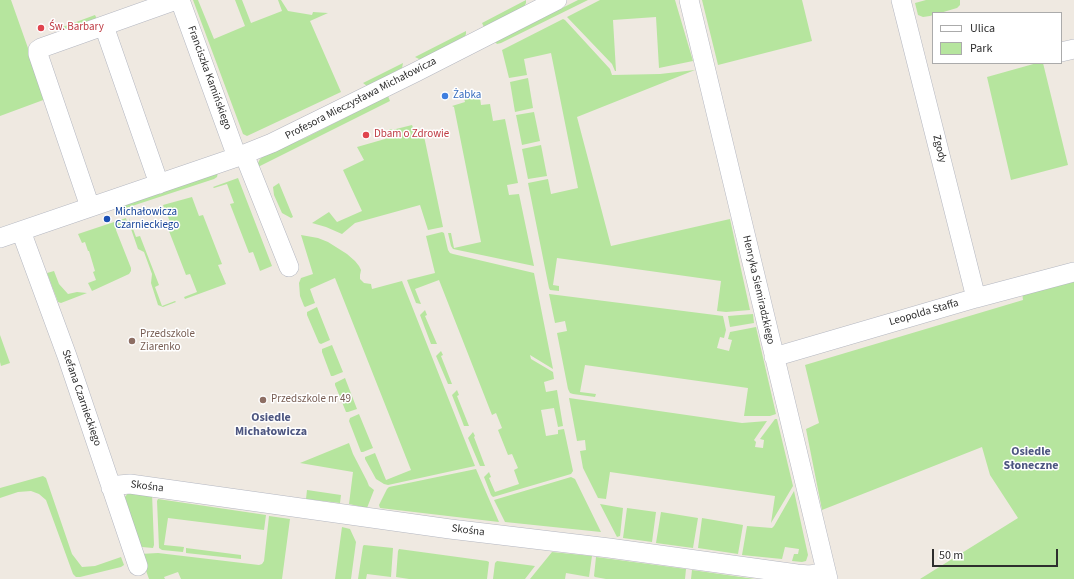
<!DOCTYPE html>
<meta charset="utf-8">
<style>
body{margin:0}
#map{position:relative;width:1074px;height:579px;overflow:hidden;background:#efe9e1;font-family:"Source Sans 3",sans-serif}
canvas{display:block}
.legend{position:absolute;left:932px;top:12px;width:130px;height:52px;box-sizing:border-box;background:#fff;border:1px solid #ababab;margin:0;padding:5px 7px;list-style:none;font-size:12px;color:#2e2e2e}
.legend li{display:flex;align-items:center;gap:8px;height:20px}
.legend b{width:20px;border:1px solid #ababab}
.scale{position:absolute;left:932px;top:549px;width:126px;height:18px;box-sizing:border-box;border:2px solid #2e2e2e;border-top:0;padding-left:5px;font-size:12px;line-height:14px;white-space:nowrap;color:#2e2e2e;-webkit-text-stroke:3px #fff;paint-order:stroke}
</style>
<div id="map">
<canvas width="1074" height="579"></canvas>
<ul class="legend">
<li><b style="height:5px;background:#fff"></b>Ulica</li>
<li><b style="height:11px;background:#b6e59e"></b>Park</li>
</ul>
<div class="scale">50 m</div>
</div>
<script>
const g = document.querySelector('canvas').getContext('2d');
g.lineJoin = 'round';
function fill(path, color) { g.fillStyle = color; g.fill(path, 'evenodd'); }
const poly = rows => new Path2D(rows.map(r => 'M' + r).join(''));
function strokePath(path, color, width, dash) { g.strokeStyle = color; g.lineWidth = width; g.lineCap = dash ? 'butt' : 'round'; g.setLineDash(dash || []); g.stroke(path); }
function write(font, color, halo, rows, align = 'center') {
  g.font = font + ' "Source Sans 3",sans-serif'; g.lineWidth = 3; g.setLineDash([]); g.textBaseline = 'middle'; g.strokeStyle = halo; g.fillStyle = color; for (const [text, x, y, turn = 0] of rows) {
    g.save(); g.translate(x, y); g.rotate((+turn || 0) * Math.PI / 180); g.textAlign = isNaN(turn) ? turn : align; if (halo) g.strokeText(text, 0, 0); g.fillText(text, 0, 0); g.restore();
  }
}
const green = poly([
 [0,0,11,0,46,99,0,116],
 [193,0,198,0,214,39,245,26,235,0,242,0,251,23,282,11,278,0,281,0,288,11,312,15,313,12,328,13,310,21,341,92,247,136,243,134],
 [526,0,526,3,524,7,484,27,482,23],
 [578,0,588,0,501,43,497,44,495,42],
 [600,0,675,0,693,61,659,68,656,17,613,20,616,71,615,71,612,64,567,17],
 [702,0,802,0,812,41,718,65],
 [926,0,960,0,960,5,957,8,940,13,933,13,933,15,930,16,923,17,918,15,915,3],
 [95,15,98,21,63,34,60,28],
 [563,19,565,20,610,69,612,75,660,74,695,70,577,117,611,246,730,219,750,310,726,312,717,311,721,281,557,258,553,285,559,286,559,291,550,290,549,288,528,183,548,179,551,194,578,188,551,53,524,59,527,75,509,78,502,50],
 [466,31,466,34,465,36,422,60,419,59,415,57],
 [403,63,402,68,367,86,363,83],
 [1037,63,1043,63,1068,165,1011,180,987,77],
 [528,78,533,108,515,112,510,82],
 [479,91,481,105,490,104,493,121,505,119,518,183,507,185,509,195,519,194,534,266,453,249,451,246,448,233,451,233,454,248,481,242,454,107,452,106,465,102,463,95],
 [388,96,390,101,258,167,258,163,260,159,264,156,307,137],
 [534,112,540,141,522,145,516,115],
 [412,125,417,138,424,136,443,227,428,230,420,205,355,223,342,234,326,227,312,223,329,212,337,222,362,211,343,170,364,160,357,147,392,137,389,129,391,129,392,130],
 [541,145,547,176,528,179,522,149],
 [218,172,217,177,214,179,126,208,120,209,119,206],
 [238,178,272,266,260,271,253,252,249,253,230,204,234,203,227,184,214,188,213,187],
 [279,183,293,217,291,218,282,213,274,195,273,187],
 [192,197,199,216,203,215,222,264,218,265,226,284,185,299,184,297,197,292,190,274,186,275,167,226,171,224,163,205],
 [126,218,127,222,116,227,116,230,131,268,131,271,129,274,92,291,88,283,96,280,93,272,95,271,89,251,88,251,85,242,82,243,78,234],
 [129,218,136,237,140,236,159,285,155,287,162,306,175,301,176,302,163,307,158,305,151,283,152,274,144,252,138,249,130,226],
 [442,232,444,233,448,250,450,253,453,254,534,273,553,369,530,355,531,359,553,372,554,379,544,382,546,392,557,390,563,426,558,427,554,408,541,410,546,436,558,434,558,430,564,429,573,471,571,474,493,497,491,495,484,477,489,472,491,477,489,478,495,492,519,484,514,470,518,468,512,454,508,455,498,430,502,428,496,413,492,415,439,280,415,289,421,304,416,303,407,280,435,273,426,236],
 [301,235,318,238,328,242,347,254,355,261,359,266,361,270,360,275,360,279,364,283,371,284,372,289,402,281,475,466,388,485,384,484,376,479,365,459,365,457,375,453,386,480,411,470,335,278,310,289,315,303,305,307,304,306,300,296,299,283,301,278,313,274],
 [54,271,59,284,68,294,77,292,87,293,61,303,58,302,47,273],
 [1074,279,1074,579,920,579,1018,518,990,475,982,447,822,510,806,429,819,423,805,365,1023,300,1022,292],
 [549,294,723,316,726,330,724,338,720,337,717,348,729,351,732,340,728,339,730,332,756,327,776,414,770,416,744,416,748,388,585,365,580,392,596,394,595,397,573,394,570,393,568,389,557,333,567,331,565,321,555,323],
 [317,307,330,340,321,344,319,343,307,315,307,312],
 [425,310,427,315,425,316,437,344,431,344,420,315],
 [753,314,754,323,730,327,728,316],
 [0,335,10,363,1,366,0,362],
 [332,345,343,372,333,376,331,376,322,352,322,349],
 [441,351,443,355,441,356,452,384,448,384,436,356],
 [345,378,357,409,348,412,346,412,335,385,335,383],
 [457,390,459,395,457,396,469,426,464,426,452,395],
 [569,398,742,423,767,421,754,440,756,442,755,447,763,448,764,440,760,439,775,419,777,419,793,486,771,523,775,496,610,472,606,499,598,498,583,468,580,451,586,450,585,440,577,441],
 [359,414,373,448,363,452,361,452,349,421,350,418],
 [473,432,475,436,474,437,485,466,480,466,468,438],
 [349,443,353,454,367,481,369,486,374,490,367,508,349,504,353,472,300,463],
 [476,469,499,522,380,508,379,505,387,489,389,487],
 [43,476,46,478,72,554,82,567,95,566,121,557,124,565,121,567,80,577,76,577,73,574,46,500,39,494,31,491,18,492,0,498,0,488],
 [571,477,575,479,601,532,505,522,494,500],
 [307,490,341,495,340,503,306,499],
 [794,491,808,555,806,561,802,562,792,561,794,554,798,554,799,549,785,547,782,559,742,555,747,526,772,528,774,526],
 [129,492,152,493,154,545,153,548,142,547,138,546,124,498],
 [158,499,266,515,264,530,168,518,164,545,184,547,183,552,162,550,159,548,157,501],
 [600,504,623,508,620,536,617,537],
 [627,508,656,512,652,542,623,538],
 [661,512,698,518,693,548,656,543],
 [269,516,290,519,282,579,181,579,178,572,164,577,165,579,149,579,140,554,158,553,259,565,262,564,264,561],
 [702,518,743,525,738,554,698,548],
 [342,527,350,529,356,542,351,579,335,579],
 [364,545,393,548,391,577,367,574,366,579,358,579,363,546],
 [186,548,241,555,241,559,186,553],
 [399,549,487,561,489,562,487,579,409,579,396,577,398,551],
 [552,552,592,556,589,577,566,573,565,579,530,579],
 [596,557,686,569,685,579,606,579,595,577,594,576],
 [497,561,535,566,525,579,493,579,495,563],
 [692,570,755,579,691,579]
]);
const minor = poly([
 [180,0,237,157],
 [689,0,828,579],
 [901,0,976,298],
 [104,26,159,184],
 [1061,52,1074,49],
 [244,154,289,267],
 [90,207,38,54,38,50,41,48,176,0],
 [21,231,67,356,138,566],
 [0,238,237,157,272,143,416,72,557,0],
 [774,357,976,298,1074,272],
 [111,488,119,485,130,484,450,529,609,548,797,574,809,575,826,573]
]);
const markers = [
 [41,28,4,"#e0444e"],
 [445,96,4,"#3f7fe0"],
 [366,135,4,"#e0444e"],
 [107,219,4,"#1a4fb4"],
 [132,341,4,"#8d6e63"],
 [263,400,4,"#8d6e63"]
];
const healthNames = [
 ["Św. Barbary",49,28],
 ["Dbam o Zdrowie",374,135]
];
const streetNames = [
 ["Franciszka Kamińskiego",209,78,70],
 ["Profesora Mieczysława Michałowicza",361,99,-27],
 ["Zgody",939,149,76],
 ["Henryka Siemiradzkiego",758,290,77],
 ["Leopolda Staffa",924,313,-16],
 ["Stefana Czarnieckiego",81,398,71],
 ["Skośna",147,487,7],
 ["Skośna",468,531,7]
];
const shopNames = [
 ["Żabka",453,96]
];
const transitNames = [
 ["Michałowicza",115,213],
 ["Czarnieckiego",115,226]
];
const educationNames = [
 ["Przedszkole",140,335],
 ["Ziarenko",140,348],
 ["Przedszkole nr 49",271,400]
];
const neighbourhoodNames = [
 ["Osiedle",271,418],
 ["Michałowicza",271,432],
 ["Osiedle",1031,452],
 ["Słoneczne",1031,466]
];
fill(green, '#b6e59e');
strokePath(minor, '#b4b7c1', 20);
strokePath(minor, '#fff', 19);
for (const [x, y, r, color] of markers) { const dot = new Path2D(); dot.arc(x, y, r, 0, 2 * Math.PI); g.fillStyle = color; g.fill(dot); strokePath(dot, '#fff', 1.5); }
write('11px', '#be3a42', '#fff', healthNames, 'left');
write('11px', '#2e2e2e', '#fff', streetNames);
write('11px', '#366cbe', '#fff', shopNames, 'left');
write('11px', '#164399', '#fff', transitNames, 'left');
write('11px', '#785e54', '#fff', educationNames, 'left');
write('bold 12px', '#4d5680', '#fff', neighbourhoodNames);
</script>
